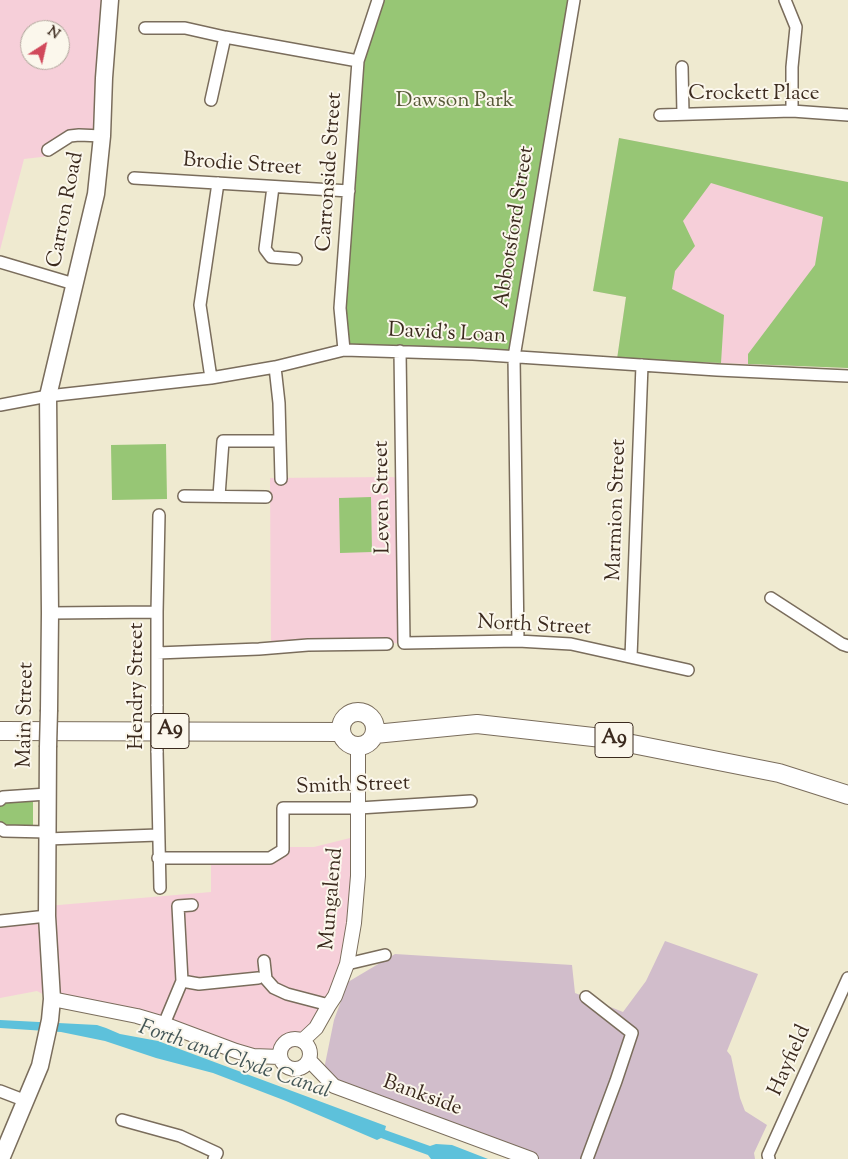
<!DOCTYPE html>
<style>
body{margin:0}
#map{position:relative;width:848px;height:1159px;overflow:hidden;background:#efead0;font-family:"Sorts Mill Goudy",serif}
canvas{display:block}
.north{position:absolute;left:20px;top:20px;width:50px;height:50px;box-sizing:border-box;background:#fbf7ec;border:1px solid #aea59a;border-radius:50%;rotate:35deg;font-size:14px;font-weight:700;line-height:20px;text-align:center;color:#3b2a1e}
.north::after{content:'';display:block;margin:auto;width:18px;height:22px;background:#d1495b;clip-path:polygon(50% 0,100% 100%,50% 72%,0 100%)}
</style>
<div id="map">
<canvas width="848" height="1159"></canvas>
<div class="north">N</div>
</div>
<script>
const g = document.querySelector('canvas').getContext('2d');
g.lineJoin = 'round';
function fill(path, color) { g.fillStyle = color; g.fill(path, 'evenodd'); }
const poly = rows => new Path2D(rows.map(r => 'M' + r).join(''));
function strokePath(path, color, width, dash) { g.strokeStyle = color; g.lineWidth = width; g.lineCap = dash ? 'butt' : 'round'; g.setLineDash(dash || []); g.stroke(path); }
function write(font, color, halo, rows, align = 'center') {
  g.font = font + ' "Sorts Mill Goudy",serif'; g.lineWidth = 4; g.setLineDash([]); g.textBaseline = 'middle'; g.strokeStyle = halo; g.fillStyle = color; for (const [text, x, y, turn = 0] of rows) {
    g.save(); g.translate(x, y); g.rotate((+turn || 0) * Math.PI / 180); g.textAlign = isNaN(turn) ? turn : align; if (halo) g.strokeText(text, 0, 0); g.fillText(text, 0, 0); g.restore();
  }
}
const built = poly([
 [0,0,110,0,102,136,79,135,50,148,50,156,24,159,0,250],
 [30,30,60,30,60,60,30,60],
 [619,138,848,182,848,368,617,359,626,297,593,291],
 [391,477,403,478,404,643,308,645,271,648,270,478],
 [358,836,347,964,302,1041,280,1057,52,999,37,991,0,998,0,921,47,916,47,906,211,892,211,858,270,858,283,847,314,847]
]);
const industrial = poly([
 [665,941,758,974,727,1051,731,1056,740,1098,745,1111,767,1125,754,1153,755,1159,527,1159,323,1074,334,1020,348,982,395,954,572,965,575,993,623,1012,646,981]
]);
const green = poly([
 [378,0,573,0,514,357,344,350,340,308,358,61],
 [619,138,848,182,848,368,748,364,748,354,815,265,823,217,711,183,683,221,695,246,675,271,672,289,724,315,721,363,617,359,626,297,593,291],
 [166,444,167,499,112,500,111,445],
 [371,497,372,552,340,553,339,498],
 [33,800,33,827,10,826,0,822,0,805,7,802]
]);
const water = poly([
 [0,1020,97,1025,106,1028,120,1034,158,1041,386,1126,385,1130,430,1146,436,1144,452,1145,488,1159,431,1159,428,1155,381,1138,377,1140,286,1101,213,1073,156,1058,105,1041,61,1032,0,1028]
]);
const minor = poly([
 [785,0,796,27,792,67,792,111],
 [145,28,185,28,225,37,358,61],
 [682,67,683,114],
 [211,100,225,37],
 [660,115,792,111,848,115],
 [48,150,70,136,79,135,102,136],
 [134,178,349,191],
 [273,187,265,249,271,257,296,259],
 [0,262,74,284],
 [344,350,340,308,358,61,378,0],
 [400,351,404,643,518,641,571,644,688,670],
 [275,367,279,403,281,479],
 [211,378,200,305,218,183],
 [0,405,48,396,211,378,275,367,344,350,473,354,717,370,848,376],
 [184,496,266,497],
 [219,496,223,441,280,441],
 [771,598,842,644,848,646],
 [50,613,157,612],
 [518,641,514,357,574,0],
 [157,653,259,649,308,645,387,644],
 [631,657,642,365],
 [157,706,157,612,159,515],
 [157,751,160,888],
 [0,800,3,797,47,794],
 [0,828,4,831,47,832],
 [47,839,158,835],
 [158,858,270,858,283,850,283,808,359,808,471,801],
 [0,921,47,916],
 [264,961,266,979,274,988,287,994,329,1005],
 [347,964,385,955],
 [182,981,199,984,258,978],
 [586,997,632,1033,616,1081,587,1159],
 [164,1024,182,981,178,906,192,905],
 [0,1091,26,1101],
 [122,1120,180,1136,217,1153,214,1159],
 [769,1159,768,1155,848,978]
]);
const tertiary = poly([
 [52,999,137,1016,164,1024,236,1051,253,1056,280,1057],
 '280 1054a15 15 0 1 1 30 0a15 15 0 1 1-30 0Z',
 [302,1041,316,1028,329,1005,335,996,347,964,354,923,358,876,358,747],
 [309,1060,334,1086,531,1159]
]);
const secondary = poly([
 [49,710,50,613,48,396,96,194,102,136,104,78,110,0],
 [1,1159,40,1066,50,1020,52,999,47,916,48,747]
]);
const primary = poly([
 '341 729a17 17 0 1 1 34 0a17 17 0 1 1-34 0Z',
 [0,731,341,732],
 [375,734,477,724,602,738,779,773,848,795]
]);
const minorBridge = poly([
 [157,751,157,706]
]);
const secondaryBridge = poly([
 [48,747,49,710]
]);
const shields = [
 [170,731,38],
 [614,740,38]
];
const shieldNames = [
 ["A9",170,731],
 ["A9",614,740]
];
const streetNames = [
 ["Crockett Place",754,95],
 ["Brodie Street",242,166,4],
 ["Carronside Street",331,172,-86],
 ["Carron Road",67,210,-79],
 ["Abbotsford Street",516,227,-81],
 ["David's Loan",447,335,3],
 ["Leven Street",384,497,-91],
 ["Marmion Street",618,510,-88],
 ["North Street",534,627,3],
 ["Hendry Street",138,686,-90],
 ["Main Street",27,715,-89],
 ["Smith Street",353,787,-2],
 ["Mungalend",333,899,-85],
 ["Hayfield",791,1061,-66],
 ["Bankside",422,1097,20]
];
const parkNames = [
 ["Dawson Park",455,102]
];
const waterNames = [
 ["Forth and Clyde Canal",234,1061,19]
];
fill(built, '#f6cfd9');
fill(industrial, '#d1bdcb');
fill(green, '#97c675');
fill(water, '#5dc1db');
strokePath(minor, '#7a6d5c', 14);
strokePath(tertiary, '#7a6d5c', 16);
strokePath(secondary, '#7a6d5c', 19);
strokePath(primary, '#7a6d5c', 20);
strokePath(minor, '#fff', 11);
strokePath(tertiary, '#fff', 14);
strokePath(secondary, '#fff', 16);
strokePath(primary, '#fff', 18);
strokePath(minorBridge, '#7a6d5c', 14, []);
strokePath(secondaryBridge, '#7a6d5c', 19, []);
strokePath(minorBridge, '#fff', 11);
strokePath(secondaryBridge, '#fff', 16);
for (const [x, y, w] of shields) { const box = new Path2D(); box.roundRect(x - w / 2, y - 17.5, w, 35, 4); g.fillStyle = '#fbf7ec'; g.fill(box); strokePath(box, '#3b2a1e', 1); }
write('bold 20px', '#3b2a1e', null, shieldNames);
write('21px', '#3b2a1e', '#fbf7ec', streetNames);
write('21px', '#575938', '#fbf7ec', parkNames);
write('italic 22px', '#455757', '#fbf7ec', waterNames);
</script>
